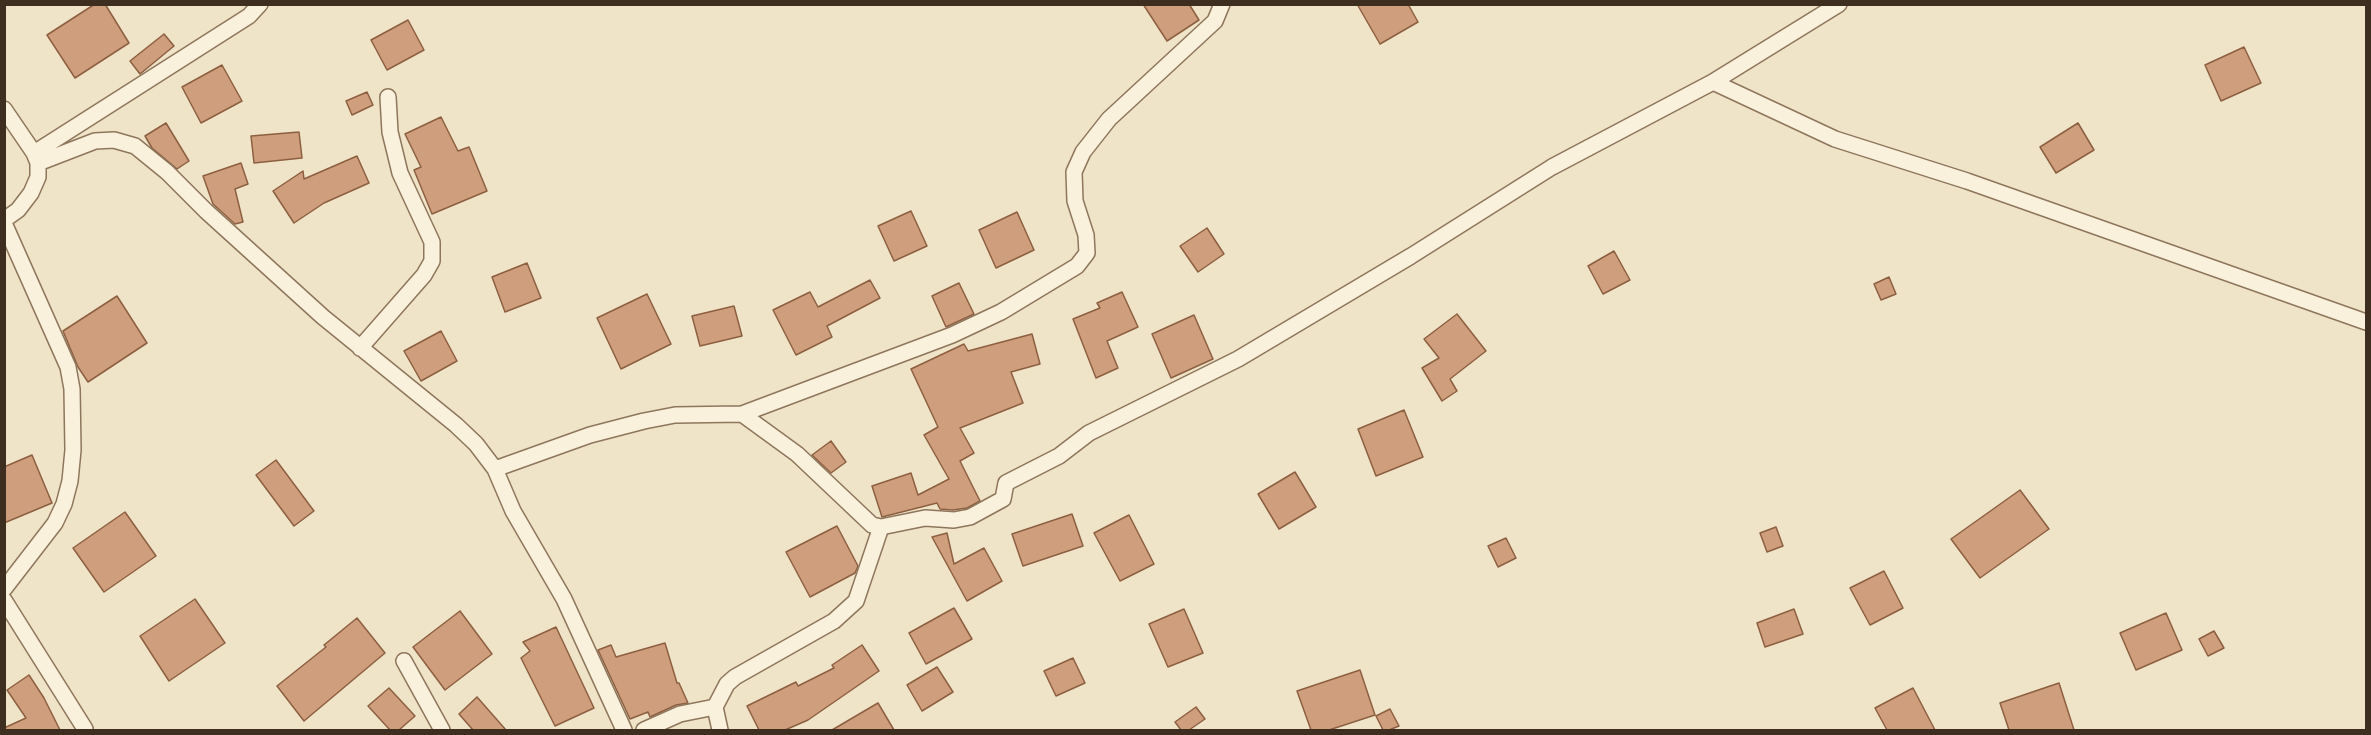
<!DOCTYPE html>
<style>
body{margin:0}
#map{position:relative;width:2371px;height:735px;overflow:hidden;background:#f0e4c8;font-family:"Source Serif 4",serif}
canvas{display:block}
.frame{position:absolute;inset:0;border:6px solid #3d2e20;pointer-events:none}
</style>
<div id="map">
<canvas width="2371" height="735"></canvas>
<div class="frame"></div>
</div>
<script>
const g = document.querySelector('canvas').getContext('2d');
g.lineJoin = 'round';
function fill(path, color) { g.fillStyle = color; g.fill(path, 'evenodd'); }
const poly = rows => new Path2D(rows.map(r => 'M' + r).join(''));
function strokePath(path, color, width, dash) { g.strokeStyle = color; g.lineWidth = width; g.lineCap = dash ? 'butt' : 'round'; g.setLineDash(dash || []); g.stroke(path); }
const building = poly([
 [95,4,105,4,129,43,75,78,47,35,95,4],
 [1143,4,1189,4,1199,20,1167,41,1143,4],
 [1357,4,1408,4,1418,22,1380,44,1357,4],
 [408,20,424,50,387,70,371,40,408,20],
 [164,34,174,46,140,74,130,61,164,34],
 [2244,47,2261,83,2221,101,2205,65,2244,47],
 [222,65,242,101,201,123,182,87,222,65],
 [367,92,373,105,352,115,346,101,367,92],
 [441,117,458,151,469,147,487,191,432,214,414,170,421,167,405,134,441,117],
 [166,123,189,161,177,169,152,148,145,136,166,123],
 [2078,123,2094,150,2056,173,2040,147,2078,123],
 [299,132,302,158,254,163,251,136,299,132],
 [357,156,369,183,324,203,294,223,273,191,303,171,304,179,357,156],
 [241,163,248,184,235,189,243,222,235,224,213,204,203,176,241,163],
 [911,211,927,246,894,261,878,226,911,211],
 [1017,212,1034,250,996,268,979,230,1017,212],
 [1207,228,1224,254,1198,272,1180,246,1207,228],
 [1614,251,1630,280,1603,294,1588,266,1614,251],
 [527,263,541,298,505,312,492,277,527,263],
 [1889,277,1896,294,1881,300,1874,284,1889,277],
 [870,280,880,298,827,326,832,337,796,355,773,310,810,292,818,307,870,280],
 [959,283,974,314,946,327,932,296,959,283],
 [1122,292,1138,327,1107,341,1118,368,1096,378,1073,319,1100,308,1097,303,1122,292],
 [647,294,671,344,621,369,597,318,647,294],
 [117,296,147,343,88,382,78,367,63,331,117,296],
 [734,306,742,336,700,346,692,316,734,306],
 [1457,314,1486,351,1450,379,1457,391,1442,401,1422,368,1439,358,1424,339,1457,314],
 [1194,315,1213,359,1171,378,1152,334,1194,315],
 [441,331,457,361,421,381,404,351,441,331],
 [1032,334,1040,364,1011,372,1023,403,960,428,974,453,960,461,980,501,967,508,953,510,940,509,937,503,882,517,872,486,911,473,918,495,949,479,924,435,938,427,911,369,964,344,968,351,1032,334],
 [1404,410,1423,457,1376,476,1358,429,1404,410],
 [831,441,846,462,831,473,812,455,831,441],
 [32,455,52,503,4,523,4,467,32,455],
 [276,460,314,511,294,526,256,475,276,460],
 [1295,472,1316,507,1279,529,1258,494,1295,472],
 [2020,490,2049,529,1980,578,1951,539,2020,490],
 [125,512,156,556,104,592,73,548,125,512],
 [1072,514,1083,546,1023,566,1012,534,1072,514],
 [1129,515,1154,564,1120,581,1094,533,1129,515],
 [837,526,858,566,855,573,810,597,786,552,837,526],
 [1776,527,1783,546,1767,552,1760,533,1776,527],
 [947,533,954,564,984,548,1002,581,967,601,932,537,947,533],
 [1506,538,1516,558,1498,567,1488,546,1506,538],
 [1884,571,1903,608,1870,625,1850,588,1884,571],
 [195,599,225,643,169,681,140,636,195,599],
 [954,608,972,639,926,664,909,633,954,608],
 [1184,609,1203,653,1168,667,1149,624,1184,609],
 [1794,609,1803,634,1765,647,1757,623,1794,609],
 [460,611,492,654,445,690,413,647,460,611],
 [2166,613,2182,650,2136,670,2120,633,2166,613],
 [357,618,385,653,304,721,277,686,326,647,324,645,357,618],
 [556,627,594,708,555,726,521,658,530,651,523,642,556,627],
 [2214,631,2224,648,2208,656,2199,639,2214,631],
 [665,643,677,683,679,683,688,703,676,705,650,717,648,712,630,719,598,650,611,645,616,657,665,643],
 [862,645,879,671,808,720,785,730,759,730,747,706,796,682,798,686,834,668,832,665,862,645],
 [1073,658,1085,683,1056,696,1044,671,1073,658],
 [937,667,953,692,922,711,907,685,937,667],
 [1360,670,1375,715,1329,730,1311,730,1297,691,1360,670],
 [29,675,44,698,60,730,4,730,4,728,26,718,7,690,29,675],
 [2059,683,2074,730,2009,730,2000,703,2059,683],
 [389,688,415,716,399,730,390,730,368,706,389,688],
 [1913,688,1935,730,1887,730,1875,708,1913,688],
 [477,697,506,730,473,730,459,714,477,697],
 [878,703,894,730,832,730,878,703],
 [1196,707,1205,719,1189,730,1181,730,1175,722,1196,707],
 [1390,709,1399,726,1389,730,1383,730,1376,716,1390,709]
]);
const minor = poly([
 [1713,82,1835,139,1967,181,2366,322],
 [4,109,34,153,38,163,38,177,31,193,18,210,4,220],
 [34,153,249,16,260,4],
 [38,163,95,141,114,140,135,146,167,172,206,211,323,317,456,425,476,444,495,469,513,511,564,599,624,730],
 [4,223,68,367,72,389,73,450,70,481,64,504,55,523,4,589],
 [360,348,424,275,432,261,432,242,400,173,390,132,388,97],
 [742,414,952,335,1001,312,1077,266,1087,253,1086,235,1075,201,1074,172,1083,152,1109,119,1215,21,1222,4],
 [495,469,590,435,644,421,675,415,742,414,797,454,872,525,881,527,925,518,954,520,970,517,1003,499,1006,483,1059,456,1089,433,1238,359,1411,256,1552,167,1713,82,1839,4],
 [4,600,85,729],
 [404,661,442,730],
 [644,730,680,714,715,707],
 [720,730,715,707,727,684,735,677,834,621,856,601,881,527]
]);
fill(building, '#cf9f7d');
strokePath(building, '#8d5f41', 1.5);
strokePath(minor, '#8d765c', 18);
strokePath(minor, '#faf1dc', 15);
</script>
